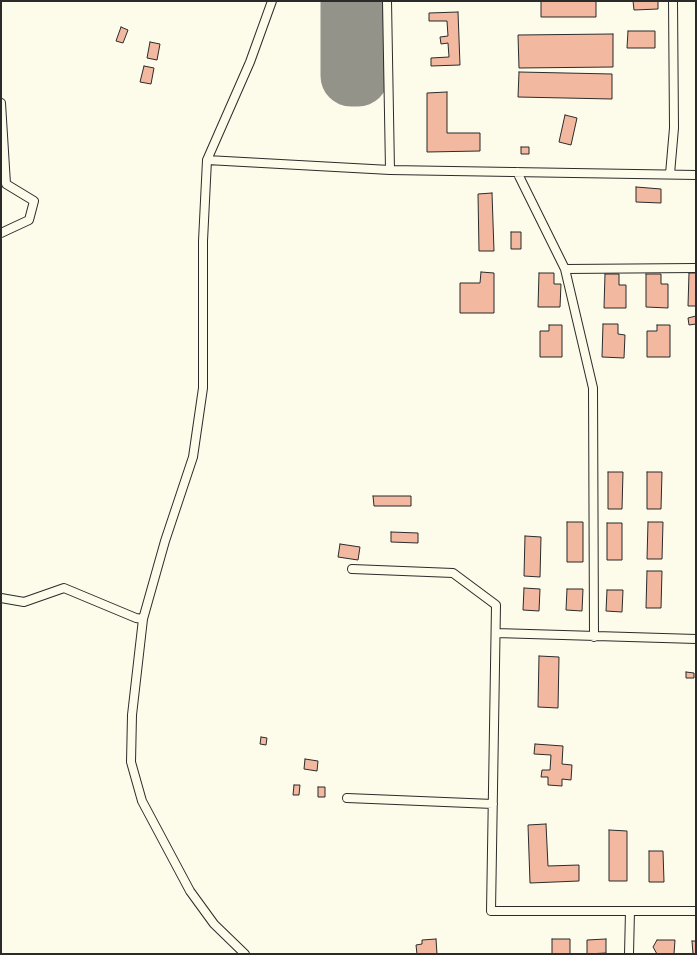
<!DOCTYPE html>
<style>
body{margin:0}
#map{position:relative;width:697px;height:955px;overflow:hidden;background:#fdfbea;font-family:"Fira Sans Condensed",sans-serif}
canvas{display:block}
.frame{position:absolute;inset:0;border:2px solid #2b2b2b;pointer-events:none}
</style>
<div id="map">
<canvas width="697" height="955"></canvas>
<div class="frame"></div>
</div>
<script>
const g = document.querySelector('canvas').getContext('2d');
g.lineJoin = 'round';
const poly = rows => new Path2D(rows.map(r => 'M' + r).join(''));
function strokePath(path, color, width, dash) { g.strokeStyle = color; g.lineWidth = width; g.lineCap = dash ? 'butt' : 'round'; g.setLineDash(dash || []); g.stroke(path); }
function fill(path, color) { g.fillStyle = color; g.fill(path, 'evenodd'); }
const runway = poly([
 [351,1,359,1,358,76,351,76,351,1]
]);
const building = poly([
 [541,1,596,1,596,17,541,17,541,1],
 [633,1,658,1,658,9,634,10,633,1],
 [458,12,460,65,431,66,431,58,449,57,448,43,441,44,440,37,448,36,447,21,429,21,429,13,458,12],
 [121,27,128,30,123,43,116,41,121,27],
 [628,31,655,31,655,48,627,48,628,31],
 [613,34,613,67,519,68,518,35,613,34],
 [150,42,160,44,157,60,147,58,150,42],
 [144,66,154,68,151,84,140,82,144,66],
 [519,72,612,74,612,99,518,97,519,72],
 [447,92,447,133,480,133,480,151,427,152,427,93,447,92],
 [565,115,577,118,571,145,559,142,565,115],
 [521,147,529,147,529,154,521,154,521,147],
 [636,187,661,189,661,203,636,202,636,187],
 [492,193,494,251,479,251,478,194,492,193],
 [511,232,521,232,521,249,511,249,511,232],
 [481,272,494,273,494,313,460,313,460,283,480,283,481,272],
 [539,273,554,273,554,284,561,284,560,307,538,307,539,273],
 [689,273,696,273,696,306,688,306,689,273],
 [605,274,619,274,619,285,626,285,626,308,604,308,605,274],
 [646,274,661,274,661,284,668,284,668,308,646,307,646,274],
 [696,316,696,324,689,325,688,318,696,316],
 [603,324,618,324,618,334,625,335,624,358,602,357,603,324],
 [549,325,562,325,562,357,540,357,540,331,549,331,549,325],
 [657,325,670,325,670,357,647,357,647,331,657,331,657,325],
 [608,472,623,472,622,509,608,509,608,472],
 [647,472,662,472,661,509,647,509,647,472],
 [373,496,411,496,411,506,374,506,373,496],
 [567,522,583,522,583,562,567,562,567,522],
 [648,522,663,522,662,559,647,559,648,522],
 [607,523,622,523,622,560,607,560,607,523],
 [391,532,418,533,418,543,391,542,391,532],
 [525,536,541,537,540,577,524,576,525,536],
 [340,544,360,547,358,560,338,557,340,544],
 [647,571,662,571,661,608,646,608,647,571],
 [524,588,540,589,539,611,523,610,524,588],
 [567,589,583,589,582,611,566,610,567,589],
 [607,590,623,590,622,612,606,611,607,590],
 [539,656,559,657,558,708,538,707,539,656],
 [686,672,694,673,694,678,686,678,686,672],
 [261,737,267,738,266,745,260,744,261,737],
 [535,744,563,746,562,764,572,765,571,780,562,779,562,786,548,785,548,777,541,777,542,770,550,770,551,755,534,754,535,744],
 [305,759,318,761,317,771,304,769,305,759],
 [294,785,300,785,299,795,293,795,294,785],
 [318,787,325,787,325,797,318,797,318,787],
 [546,824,548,866,579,865,579,881,530,883,528,825,546,824],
 [609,830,627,831,627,881,609,881,609,830],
 [649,851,663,851,664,882,649,882,649,851],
 [436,939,437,954,417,954,416,945,422,944,422,940,436,939],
 [552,939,570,939,570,954,552,954,552,939],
 [606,939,606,953,587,954,587,940,606,939],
 [657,940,675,940,674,954,657,954,653,947,657,940],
 [692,941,696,941,696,954,693,954,692,941]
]);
const minor = poly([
 [387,1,390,170,696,175],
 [1,103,6,184,34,201,29,220,1,233],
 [207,160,390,170],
 [517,172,565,269,593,388,594,637],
 [670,174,674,128,673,1],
 [565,269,696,268],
 [352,569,453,573,496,605,491,911,696,911],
 [1,598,24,602,64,588,136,618,143,619],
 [496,633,696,639],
 [347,798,493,804],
 [245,954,214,924,190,891,142,801,131,762,132,715,143,619,165,541,193,457,203,388,203,241,207,160,250,62,272,1],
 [629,954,630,911]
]);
strokePath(runway, '#94938a', 61);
fill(building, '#f2b8a0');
strokePath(building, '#2b2b2b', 1);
strokePath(minor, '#2b2b2b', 10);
strokePath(minor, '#fdfbea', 8);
</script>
